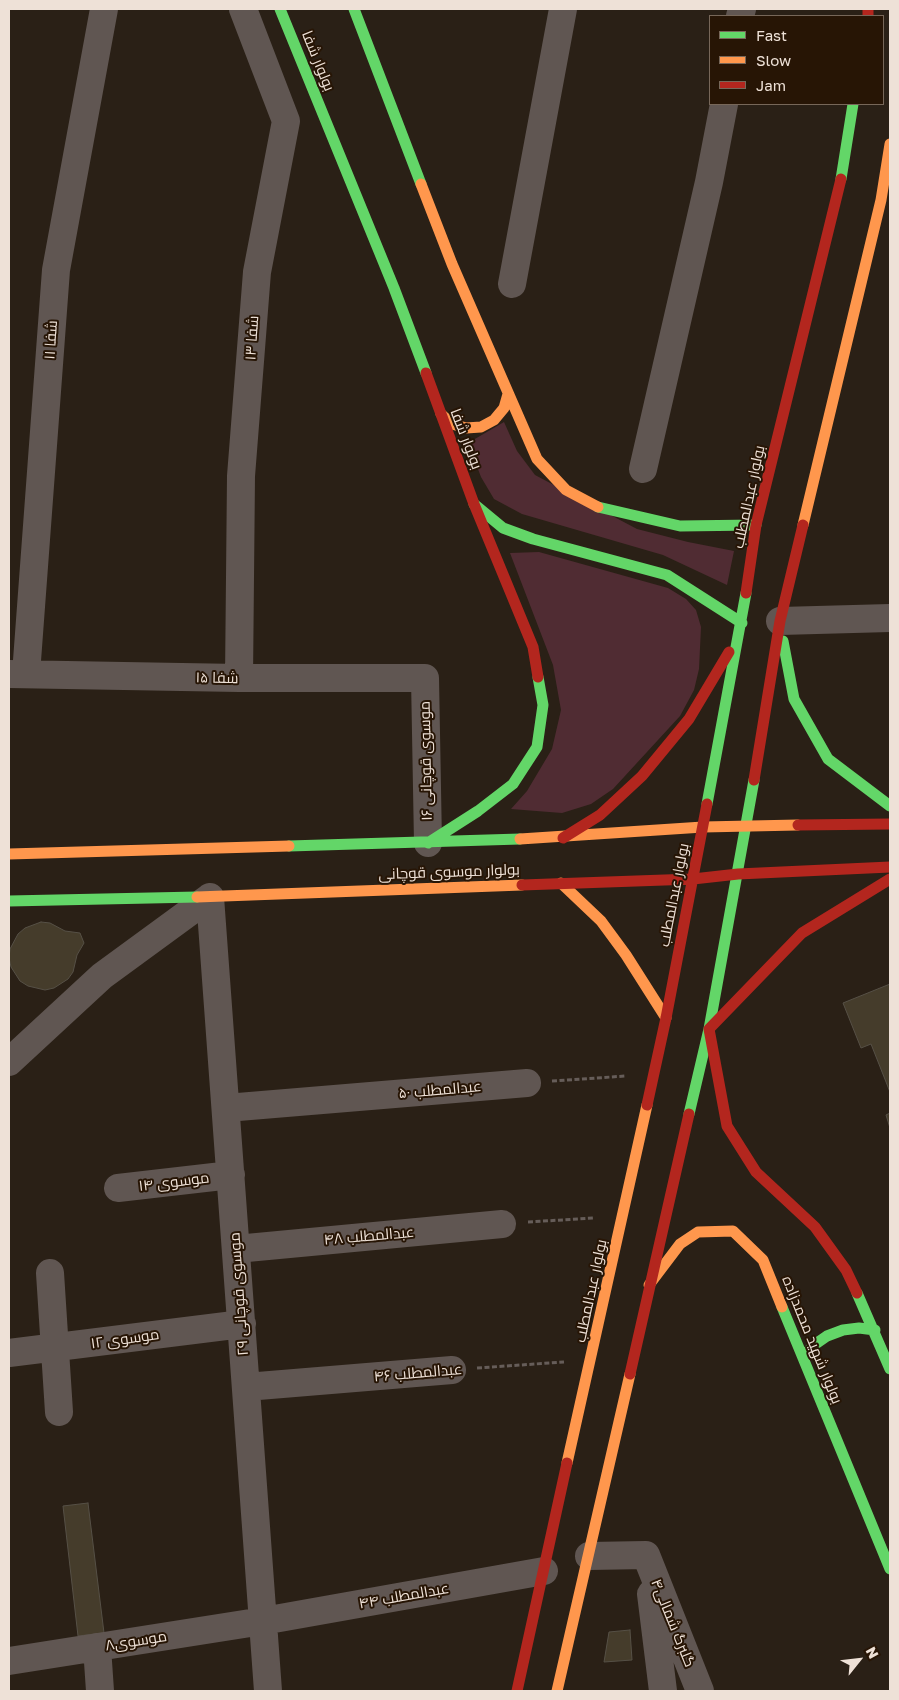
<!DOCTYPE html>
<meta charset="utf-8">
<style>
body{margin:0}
#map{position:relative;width:899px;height:1700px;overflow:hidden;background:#2a2016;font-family:"Golos Text",sans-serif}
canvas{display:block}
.frame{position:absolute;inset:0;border:10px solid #eee1d7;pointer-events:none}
.legend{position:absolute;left:709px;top:15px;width:175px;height:90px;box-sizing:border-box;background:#271505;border:1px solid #776759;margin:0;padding:6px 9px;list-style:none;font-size:15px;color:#eee1d7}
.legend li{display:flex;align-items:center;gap:10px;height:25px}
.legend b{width:25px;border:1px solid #776759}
.north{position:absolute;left:834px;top:1635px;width:50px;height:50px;-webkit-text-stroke:4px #271505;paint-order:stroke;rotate:61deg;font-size:14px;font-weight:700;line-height:20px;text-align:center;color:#eee1d7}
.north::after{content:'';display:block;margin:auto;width:18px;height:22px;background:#eee1d7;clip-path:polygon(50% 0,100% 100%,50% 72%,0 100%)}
</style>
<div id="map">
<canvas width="899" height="1700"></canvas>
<div class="frame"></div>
<ul class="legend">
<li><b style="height:6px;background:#63d668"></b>Fast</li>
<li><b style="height:6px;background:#ff974d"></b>Slow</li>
<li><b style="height:6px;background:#b3261e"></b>Jam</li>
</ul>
<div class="north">N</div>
</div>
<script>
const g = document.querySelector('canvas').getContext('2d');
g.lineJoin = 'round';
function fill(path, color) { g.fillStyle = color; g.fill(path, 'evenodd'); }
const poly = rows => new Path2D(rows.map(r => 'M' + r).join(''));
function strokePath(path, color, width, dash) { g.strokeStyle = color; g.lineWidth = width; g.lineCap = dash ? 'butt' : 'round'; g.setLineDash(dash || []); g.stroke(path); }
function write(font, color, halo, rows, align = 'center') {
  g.font = font + ' "Golos Text",Cairo,sans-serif'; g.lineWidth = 4; g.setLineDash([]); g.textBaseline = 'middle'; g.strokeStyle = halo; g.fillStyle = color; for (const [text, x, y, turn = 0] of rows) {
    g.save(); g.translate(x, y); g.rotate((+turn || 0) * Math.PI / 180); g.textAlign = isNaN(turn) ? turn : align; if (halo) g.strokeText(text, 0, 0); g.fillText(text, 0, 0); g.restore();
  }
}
const green = poly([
 [504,422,517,451,535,475,637,529,688,542,734,551,727,585,663,555,522,514,494,499,481,477,468,443],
 [539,552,668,588,686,599,696,610,701,627,699,669,694,690,680,716,613,789,591,804,562,813,511,809,527,791,552,749,561,710,553,665,510,553]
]);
const building = poly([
 [41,922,50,923,65,931,80,933,84,943,77,955,73,972,68,979,54,988,45,990,28,986,20,981,11,967,9,958,10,949,18,934,25,928,41,922],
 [890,984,890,1092,871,1044,861,1048,843,1003,890,984],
 [890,1113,890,1128,886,1115,890,1113],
 [88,1503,104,1633,78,1636,63,1506,88,1503],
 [630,1630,632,1660,604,1662,609,1632,630,1630]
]);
const path = poly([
 [552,1081,626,1076],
 [528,1222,594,1218],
 [477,1368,564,1362]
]);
const street = poly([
 [740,16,742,9],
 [512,284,563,9],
 [643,469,709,182,724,104],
 [780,621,890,618],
 [9,674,239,678,425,678,428,843],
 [26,674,56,270,104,9],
 [239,678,241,476,257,272,286,121,243,9],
 [210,897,268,1691],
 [9,1062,102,976,210,897],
 [226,1108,527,1083],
 [118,1188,231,1175],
 [236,1249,502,1224],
 [50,1273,59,1412],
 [9,1353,242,1324],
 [246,1387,452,1370],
 [646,1555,700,1691],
 [589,1556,646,1555],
 [651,1594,663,1691],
 [97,1647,100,1691],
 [9,1661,263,1621,544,1571]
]);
const fast = poly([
 [280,9,394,288,426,373],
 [354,9,421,184],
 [841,179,853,104],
 [474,504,503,528,533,539,667,575,742,623],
 [598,507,680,526,756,525],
 [783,641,794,699,828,759,890,806],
 [707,804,746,593],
 [428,843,478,811,513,784,537,747,543,705,538,677],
 [289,846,520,839],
 [9,901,197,897],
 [689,1114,709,1029,754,780],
 [857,1293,890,1369],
 [782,1307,890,1569],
 [803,1357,814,1345,827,1336,843,1330,859,1328,875,1330]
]);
const slow = poly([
 [421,184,452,264,537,459,566,490,598,507],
 [441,414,452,424,466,428,481,427,494,420,504,408,508,394],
 [803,525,881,200,890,144],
 [520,839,703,827,798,825],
 [9,854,289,846],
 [561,883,601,921,626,955,666,1018],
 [197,897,522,885],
 [649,1285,680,1244,698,1232,733,1231,763,1260,782,1307],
 [567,1463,647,1105],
 [557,1691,630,1374]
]);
const jam = poly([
 [868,9,868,16],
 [426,373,474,504,533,647,538,677],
 [746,593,756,525,841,179],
 [754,780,780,621,803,525],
 [798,825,890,824],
 [563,838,600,815,642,776,689,719,729,652],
 [522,885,693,879,738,874,890,867],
 [709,1029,727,1126,756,1172,815,1227,846,1270,857,1293],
 [709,1029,802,933,890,879],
 [647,1105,666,1018,707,804],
 [630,1374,689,1114],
 [517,1691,567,1463]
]);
const streetNames = [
 ["بولوار شفا",318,61,68],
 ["شفا ۱۳",252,338,-86],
 ["شفا ۱۱",51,340,-86],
 ["بولوار شفا",466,439,69],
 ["بولوار عبدالمطلب",749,497,-78],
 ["شفا ۱۵",217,678,1],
 ["موسوی قوچانی ۱۶",426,761,-91],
 ["بولوار موسوی قوچانی",449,872,-2],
 ["بولوار عبدالمطلب",674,895,-79],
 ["عبدالمطلب ۵۰",440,1090,-5],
 ["موسوی ۱۴",174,1182,-7],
 ["عبدالمطلب ۴۸",369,1236,-5],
 ["بولوار عبدالمطلب",591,1291,-78],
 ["موسوی قوچانی ۲۹",239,1294,-94],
 ["موسوی ۱۲",125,1339,-8],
 ["بولوار شهید محمدزاده",812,1340,68],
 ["عبدالمطلب ۴۶",418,1373,-5],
 ["عبدالمطلب ۴۴",404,1596,-10],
 ["گلبرگ شمالی۴",673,1623,68],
 ["موسوی۸",136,1641,-9]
];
fill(green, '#502c33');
fill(building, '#453c2b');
strokePath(building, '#565046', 1);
strokePath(path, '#665d59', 3, [5, 2.5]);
strokePath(street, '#605652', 28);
strokePath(fast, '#63d668', 11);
strokePath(slow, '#ff974d', 11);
strokePath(jam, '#b3261e', 11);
write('15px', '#eee1d7', '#271505', streetNames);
</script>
